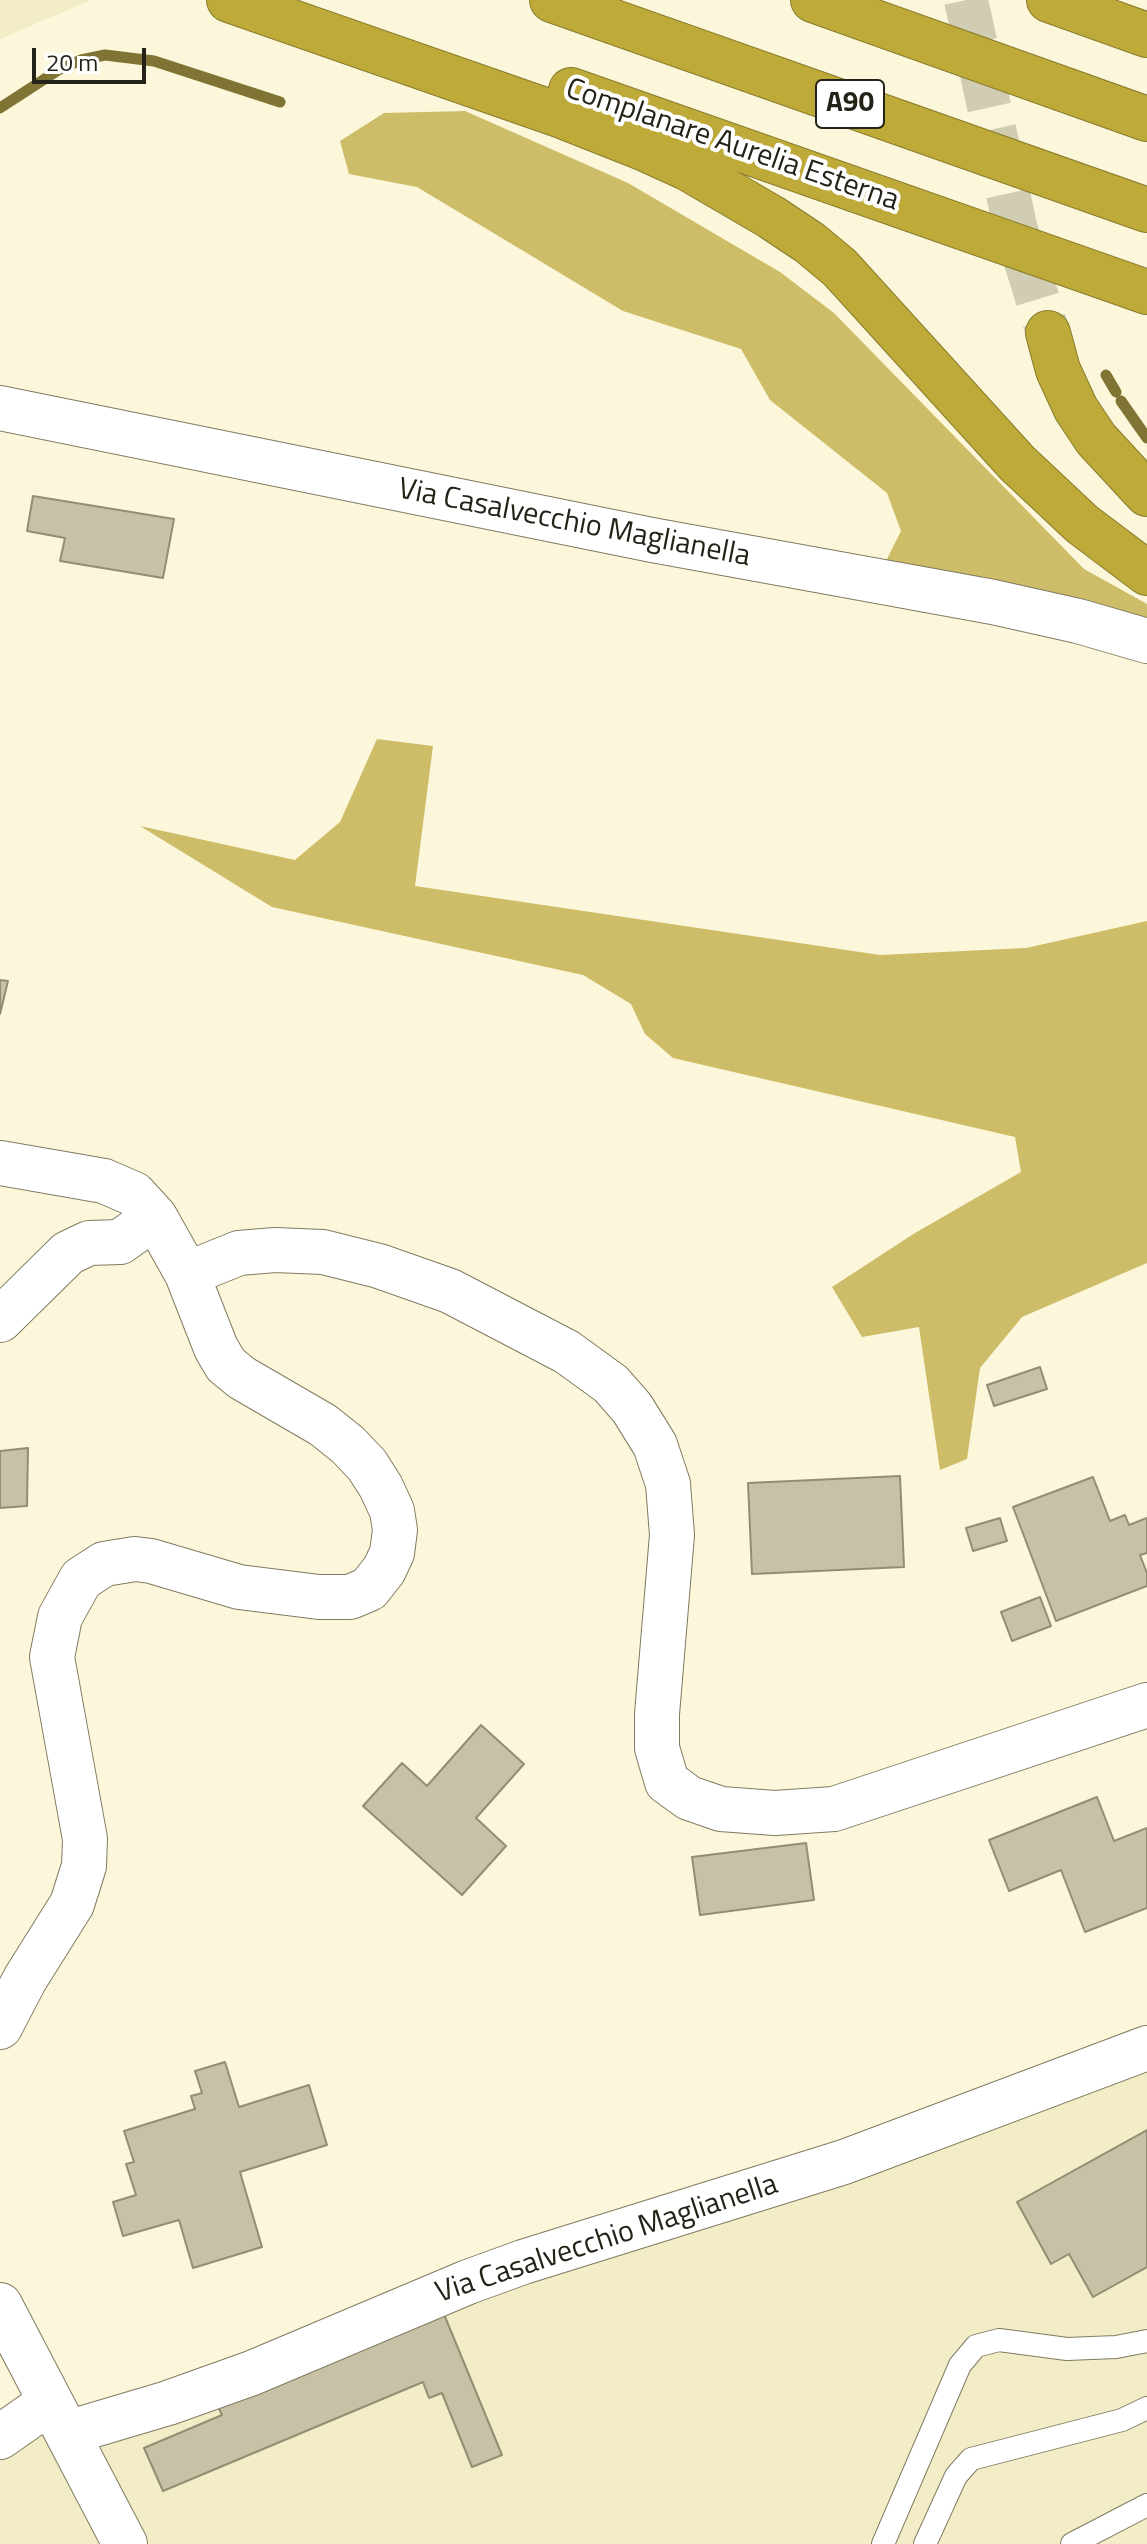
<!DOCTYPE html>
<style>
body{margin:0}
#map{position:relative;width:1147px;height:2544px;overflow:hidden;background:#fcf7da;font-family:"Titillium Web",sans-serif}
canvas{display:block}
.scale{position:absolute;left:32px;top:48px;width:114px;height:36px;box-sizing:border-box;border:4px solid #252318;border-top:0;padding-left:10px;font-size:24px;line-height:28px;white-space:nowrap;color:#252318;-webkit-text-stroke:6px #fff;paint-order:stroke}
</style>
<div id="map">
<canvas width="1147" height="2544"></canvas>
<div class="scale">20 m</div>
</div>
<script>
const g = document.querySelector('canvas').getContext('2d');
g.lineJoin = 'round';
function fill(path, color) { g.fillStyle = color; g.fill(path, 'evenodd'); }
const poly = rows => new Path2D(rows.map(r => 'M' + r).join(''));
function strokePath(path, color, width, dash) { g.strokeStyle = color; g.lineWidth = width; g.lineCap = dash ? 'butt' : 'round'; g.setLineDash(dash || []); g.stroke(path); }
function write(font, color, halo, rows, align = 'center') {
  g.font = font + ' "Titillium Web",sans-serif'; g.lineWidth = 8; g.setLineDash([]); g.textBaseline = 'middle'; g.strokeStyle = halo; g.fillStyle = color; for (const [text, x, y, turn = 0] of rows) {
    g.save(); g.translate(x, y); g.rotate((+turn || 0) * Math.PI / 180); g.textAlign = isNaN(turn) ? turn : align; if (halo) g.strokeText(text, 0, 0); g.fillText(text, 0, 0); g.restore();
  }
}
const built = poly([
 [0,0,91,0,0,39],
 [1147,2064,1147,2544,144,2544,84,2439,431,2311],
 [43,2426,109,2544,0,2544,0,2457]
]);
const forest = poly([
 [465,111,628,183,780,272,834,313,1084,569,1147,604,1147,633,890,568,887,559,901,531,887,493,770,400,741,349,623,311,417,187,349,174,340,141,384,113],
 [377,739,433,746,415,886,880,955,1026,948,1147,921,1147,1263,1022,1317,980,1368,967,1459,940,1470,919,1327,862,1337,832,1287,915,1233,1021,1172,1015,1137,673,1058,645,1034,631,1004,583,975,272,907,140,826,295,860,340,822]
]);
const stream = poly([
 [0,108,60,69,81,60,105,55,154,61,280,102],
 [1106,375,1116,392],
 [1121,401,1147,438]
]);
const building = poly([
 [33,496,174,519,163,578,60,561,65,538,27,531,33,496],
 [0,980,8,981,0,1014,0,980],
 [1040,1367,1047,1389,994,1406,987,1385,1040,1367],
 [28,1448,27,1506,0,1508,0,1451,28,1448],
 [900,1476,904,1567,752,1574,748,1483,900,1476],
 [1093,1477,1110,1521,1125,1515,1129,1525,1147,1518,1147,1553,1140,1555,1147,1573,1147,1586,1056,1621,1013,1507,1093,1477],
 [1000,1518,1007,1541,973,1551,966,1528,1000,1518],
 [1040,1597,1051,1626,1012,1641,1001,1612,1040,1597],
 [481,1725,524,1764,476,1818,506,1846,462,1895,363,1806,402,1763,427,1786,481,1725],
 [1097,1797,1114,1841,1147,1828,1147,1908,1085,1932,1061,1870,1009,1891,989,1840,1097,1797],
 [806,1843,814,1900,700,1915,692,1857,806,1843],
 [225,2062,239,2107,309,2085,327,2145,240,2172,262,2247,193,2268,179,2220,123,2236,113,2202,136,2195,126,2164,134,2162,124,2131,195,2109,191,2096,202,2093,195,2071,225,2062],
 [1147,2130,1147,2267,1093,2297,1069,2254,1051,2264,1017,2202,1147,2130],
 [441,2307,502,2455,472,2467,442,2393,429,2398,423,2382,163,2491,144,2448,222,2415,216,2402,441,2307]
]);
const highwayTunnel = poly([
 [966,0,1015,226,1048,333]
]);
const lane = poly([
 [883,2544,960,2365,976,2346,999,2340,1067,2349,1116,2347,1147,2341],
 [925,2544,956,2476,971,2459,1122,2420,1147,2408],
 [1072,2544,1147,2505]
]);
const street = poly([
 [0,408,652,540,993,602,1078,621,1147,641],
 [0,1163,104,1181,134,1194,155,1217],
 [187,1274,239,1253,275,1250,323,1252,379,1266,450,1291,567,1352,611,1384,632,1408,655,1445,668,1484,672,1535,657,1714,657,1748,667,1782,689,1798,721,1809,775,1813,834,1809,1147,1705],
 [0,1320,68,1253,89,1243,120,1242,155,1217,187,1274,216,1348,226,1365,242,1378,323,1425,348,1445,367,1465,381,1487,392,1511,395,1530,392,1553,384,1570,369,1589,350,1597,319,1597,239,1587,151,1561,135,1559,104,1564,81,1579,60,1617,52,1657,85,1839,84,1866,72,1904,25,1979,0,2027],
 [0,2305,125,2544],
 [67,2433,168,2403,252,2373,468,2282,523,2262,844,2162,1147,2048],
 [0,2437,50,2402]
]);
const highway = poly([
 [229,0,562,116,643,148,687,168,771,217,810,243,840,268,1017,463,1082,524,1147,573],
 [552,0,1147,210],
 [813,0,1147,119],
 [1049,0,1147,35],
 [571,90,1147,292],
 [1048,333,1058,370,1076,409,1096,439,1147,494]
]);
const shields = [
 [850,104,68]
];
const shieldNames = [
 ["A90",850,104]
];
const streetNames = [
 ["Complanare Aurelia Esterna",732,146,19],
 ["Via Casalvecchio Maglianella",574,524,11],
 ["Via Casalvecchio Maglianella",607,2240,-18]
];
fill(built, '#f2ecc7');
fill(forest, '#cdbc68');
strokePath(stream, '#807435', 11);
fill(building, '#c7c2a6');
strokePath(building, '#938e73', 2);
strokePath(highwayTunnel, '#d1cdb3', 44, [44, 22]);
strokePath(lane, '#807b61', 24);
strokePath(street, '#807b61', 46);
strokePath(highway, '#887b2d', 46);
strokePath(lane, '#fff', 22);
strokePath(street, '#fff', 44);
strokePath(highway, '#beaa39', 44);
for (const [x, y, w] of shields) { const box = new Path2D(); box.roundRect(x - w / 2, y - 24, w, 48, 6); g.fillStyle = '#fff'; g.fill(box); strokePath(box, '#252318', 2); }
write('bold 28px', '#252318', null, shieldNames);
write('30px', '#252318', '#fff', streetNames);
</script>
